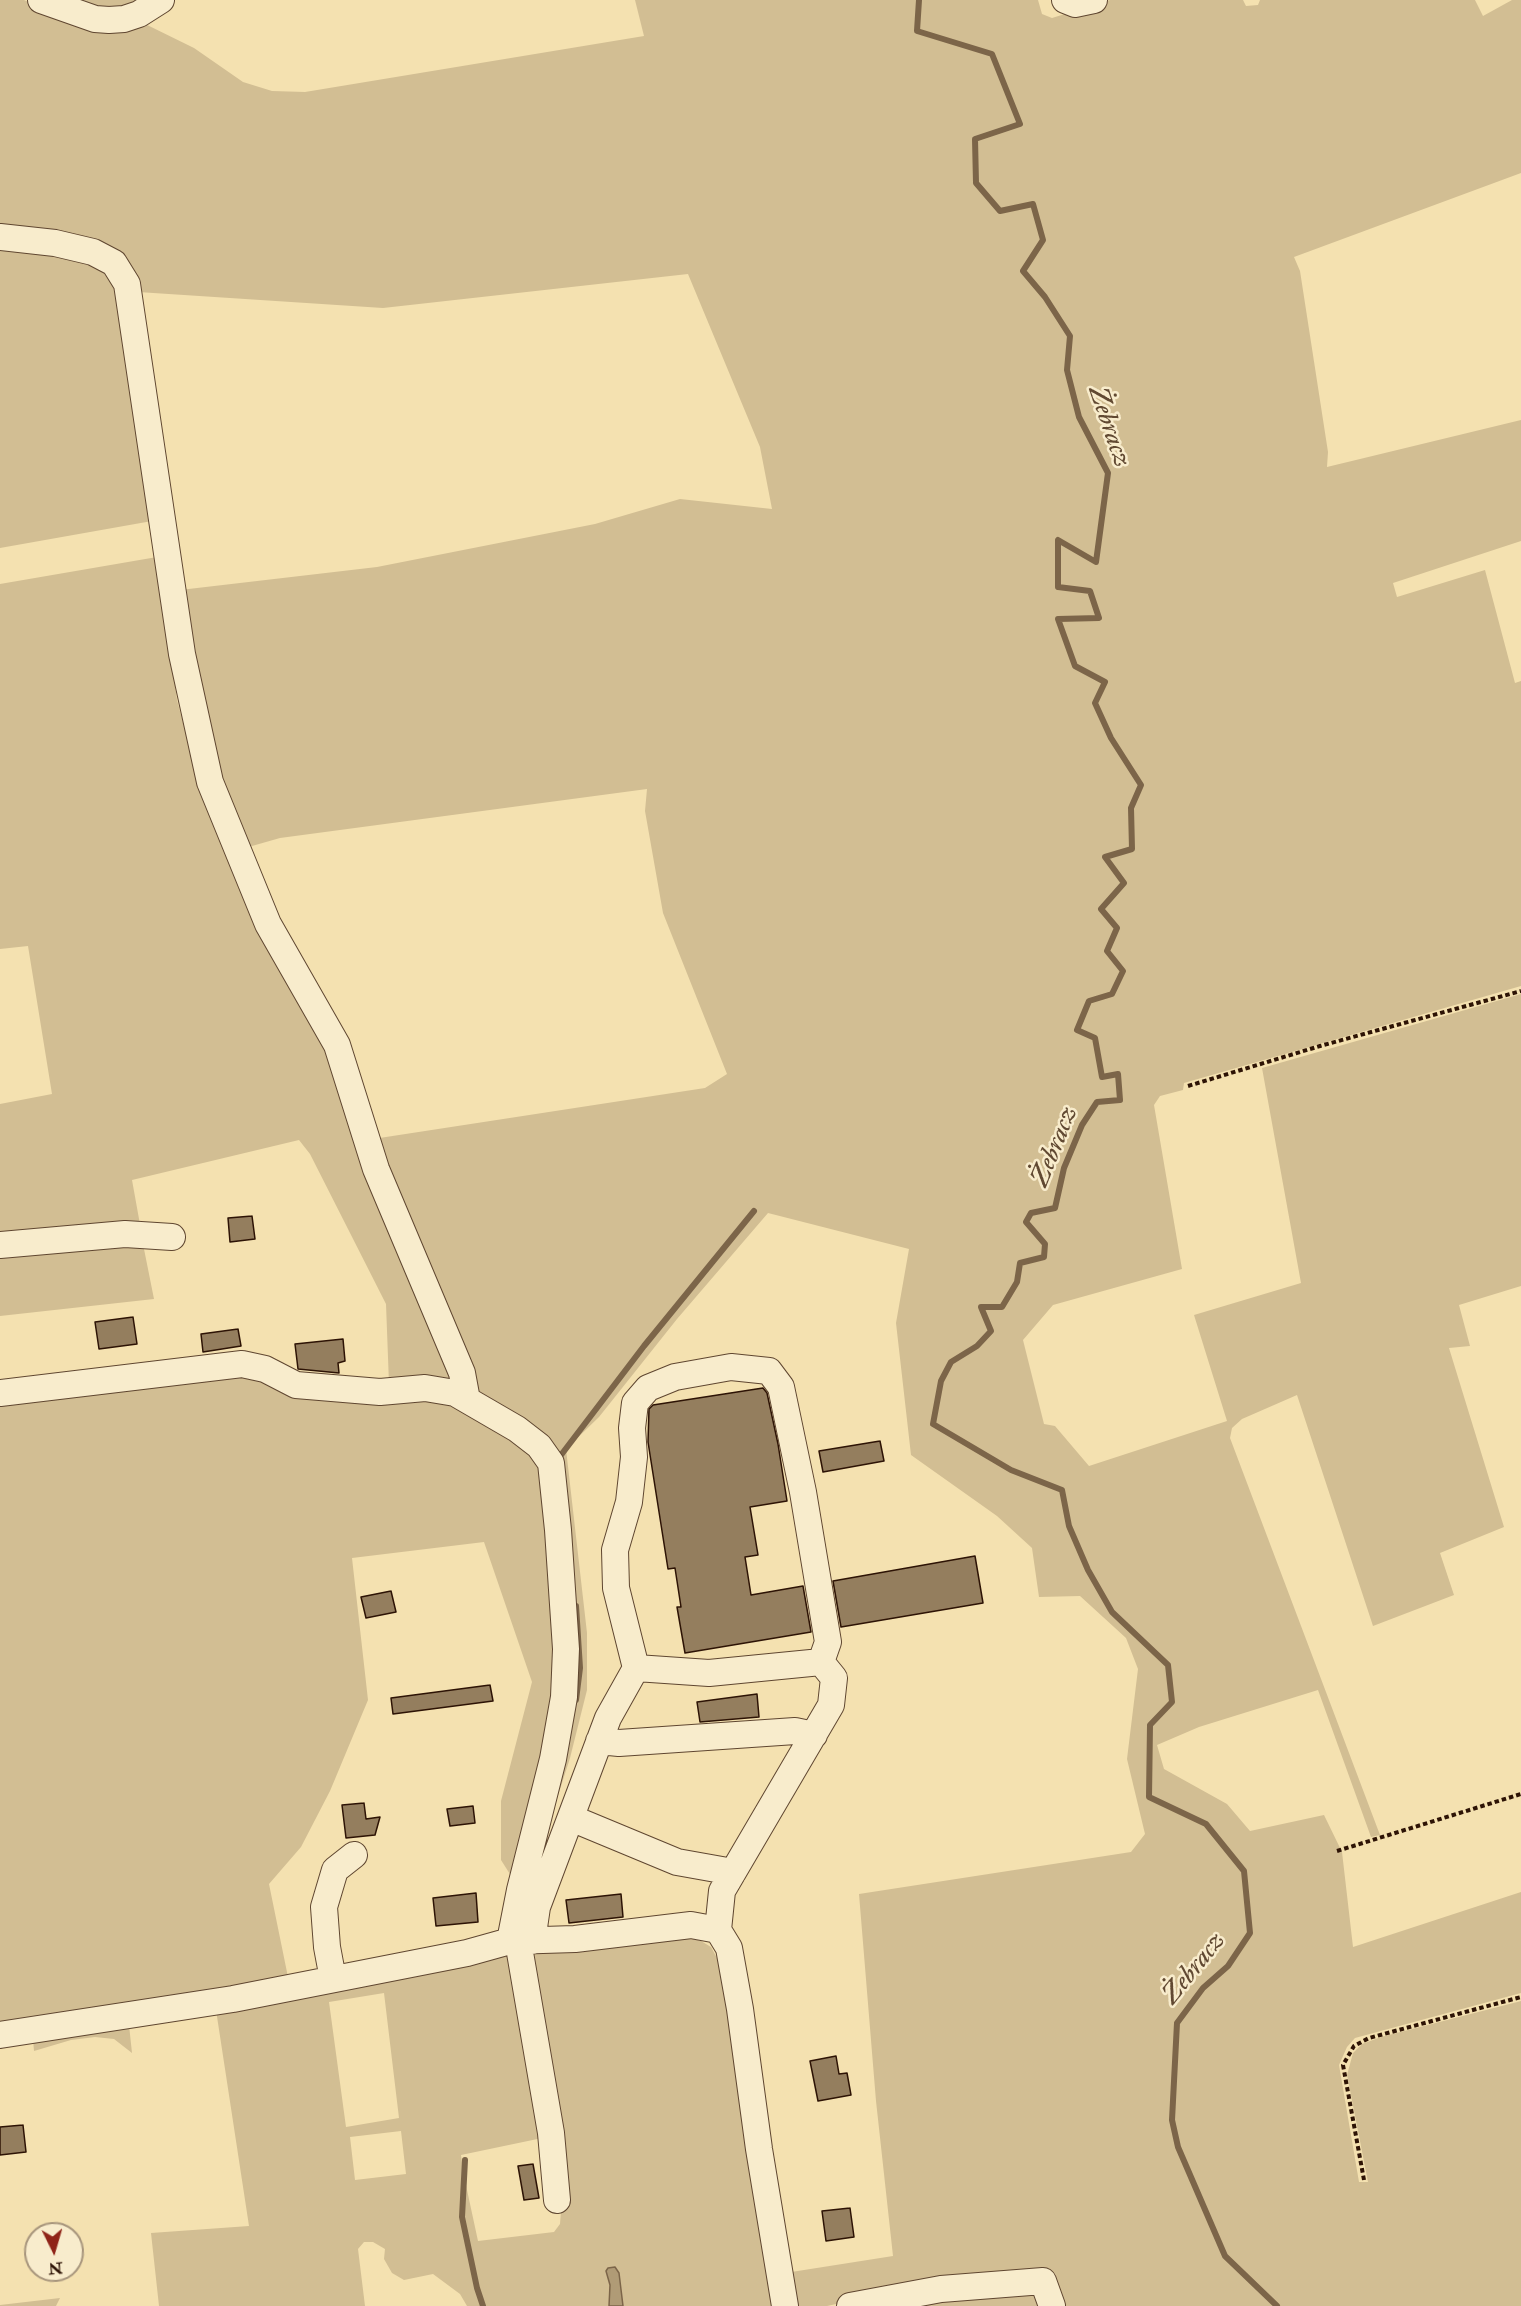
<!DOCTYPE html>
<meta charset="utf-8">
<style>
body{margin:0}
#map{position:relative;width:1521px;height:2306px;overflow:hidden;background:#f4e1b0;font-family:"IM FELL Double Pica",serif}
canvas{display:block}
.north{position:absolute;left:24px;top:2222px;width:60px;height:60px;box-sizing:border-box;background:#f8eccc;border:2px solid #a7957c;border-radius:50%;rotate:175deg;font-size:16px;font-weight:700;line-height:24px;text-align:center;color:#2d1305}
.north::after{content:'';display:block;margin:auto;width:21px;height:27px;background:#8f2418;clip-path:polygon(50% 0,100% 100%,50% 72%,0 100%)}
</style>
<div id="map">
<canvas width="1521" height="2306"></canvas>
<div class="north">N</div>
</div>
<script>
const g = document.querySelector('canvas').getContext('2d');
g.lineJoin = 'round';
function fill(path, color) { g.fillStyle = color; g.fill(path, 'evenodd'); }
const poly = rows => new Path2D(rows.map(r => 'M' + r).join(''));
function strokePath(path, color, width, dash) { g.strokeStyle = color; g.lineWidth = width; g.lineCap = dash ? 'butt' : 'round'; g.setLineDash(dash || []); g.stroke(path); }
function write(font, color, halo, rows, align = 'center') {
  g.font = font + ' "IM FELL Double Pica",serif'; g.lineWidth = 5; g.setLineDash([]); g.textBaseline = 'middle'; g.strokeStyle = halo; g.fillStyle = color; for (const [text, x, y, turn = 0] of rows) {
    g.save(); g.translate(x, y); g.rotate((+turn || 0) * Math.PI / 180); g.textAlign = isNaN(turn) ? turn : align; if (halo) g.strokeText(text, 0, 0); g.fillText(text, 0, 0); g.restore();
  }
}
const green = poly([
 [0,0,24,0,60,16,139,21,194,48,243,82,272,91,305,92,644,36,635,0,1038,0,1042,14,1052,18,1110,0,1243,0,1246,6,1258,5,1260,0,1475,0,1483,16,1512,0,1521,0,1521,173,1294,257,1300,271,1328,452,1327,467,1521,420,1521,541,1393,583,1397,597,1485,570,1515,683,1521,681,1521,986,1184,1083,1183,1090,1160,1096,1154,1105,1182,1269,1053,1305,1023,1340,1044,1424,1055,1426,1089,1466,1227,1421,1194,1315,1301,1283,1262,1068,1521,994,1521,1286,1459,1305,1470,1346,1449,1348,1504,1527,1440,1553,1454,1595,1373,1626,1297,1395,1242,1419,1232,1428,1230,1438,1380,1835,1371,1837,1318,1690,1199,1727,1157,1745,1164,1769,1227,1804,1250,1831,1324,1815,1342,1852,1353,1947,1521,1892,1521,1993,1355,2038,1347,2047,1339,2065,1359,2182,1368,2182,1347,2075,1353,2053,1362,2044,1381,2037,1521,2001,1521,2306,1058,2306,1053,2287,914,2287,827,2306,792,2306,785,2273,893,2256,876,2101,859,1894,1131,1852,1145,1834,1127,1759,1138,1669,1126,1638,1080,1596,1039,1597,1032,1548,997,1516,911,1455,896,1323,909,1249,768,1213,677,1319,599,1417,566,1449,587,1633,587,1690,570,1758,533,1874,520,1890,501,1860,501,1801,532,1682,484,1542,352,1558,368,1700,330,1791,301,1847,269,1884,289,1982,0,2027,0,1400,240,1371,389,1384,386,1304,310,1154,299,1140,132,1180,141,1230,0,1241,0,1104,52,1094,28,946,0,949,0,584,157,557,177,700,203,797,180,590,377,567,595,524,680,499,772,509,760,447,688,274,383,308,138,292,124,256,109,245,87,237,0,228],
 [647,789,645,811,663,913,727,1074,705,1088,373,1139,245,848,280,838],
 [54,0,146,0,122,15],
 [0,248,81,256,102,264,116,288,152,521,0,548],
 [142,1239,154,1299,0,1316,0,1249],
 [686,1937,701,1941,711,1947,730,1982,777,2306,623,2306,619,2273,606,2271,610,2285,609,2306,467,2306,460,2294,433,2274,404,2280,392,2273,384,2259,385,2249,373,2242,364,2242,358,2249,365,2306,159,2306,151,2233,249,2226,216,2010,515,1950,547,2137,461,2155,464,2176,478,2241,554,2232,560,2224,561,2211,569,2205,526,1948],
 [384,1993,399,2118,346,2127,329,2002],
 [401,2131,406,2174,355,2180,350,2137],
 [129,2025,132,2053,114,2039,95,2037,71,2040,34,2051,33,2039],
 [1029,2287,1046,2306,895,2306],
 [60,2298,56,2306,0,2306,0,2305]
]);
const water = poly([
 [615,2267,619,2273,623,2306,609,2306,610,2285,606,2271,608,2268,615,2267]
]);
const stream = poly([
 [919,0,917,31,992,54,1020,124,975,139,976,183,1000,211,1033,204,1043,240,1023,271,1045,297,1070,336,1067,370,1079,417,1108,473,1096,562,1058,540,1058,587,1090,591,1099,618,1058,619,1075,666,1105,682,1095,703,1111,738,1141,785,1131,808,1132,849,1105,857,1124,883,1101,909,1117,928,1107,951,1123,971,1112,994,1089,1001,1077,1030,1095,1038,1102,1077,1118,1074,1120,1100,1097,1102,1082,1125,1064,1168,1055,1208,1031,1213,1026,1222,1045,1244,1044,1257,1020,1263,1017,1282,1002,1307,981,1307,991,1331,977,1346,951,1362,941,1381,933,1424,1011,1470,1062,1490,1069,1526,1088,1570,1112,1612,1168,1665,1172,1702,1150,1725,1149,1797,1206,1824,1244,1871,1250,1933,1228,1966,1203,1988,1177,2023,1172,2120,1178,2147,1225,2256,1277,2306],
 [558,1459,644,1346,754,1211],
 [576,1606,580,1668,576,1700],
 [465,2160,462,2217,477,2288,483,2306]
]);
const building = poly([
 [252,1216,255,1239,230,1242,228,1218,252,1216],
 [133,1317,137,1344,99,1349,95,1322,133,1317],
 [238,1329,241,1346,203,1352,201,1334,238,1329],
 [343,1339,345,1361,338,1363,339,1373,298,1369,295,1344,343,1339],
 [763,1388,767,1393,778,1444,787,1501,750,1507,758,1555,745,1557,751,1595,803,1586,811,1632,685,1653,677,1607,681,1607,675,1568,668,1569,648,1442,649,1409,653,1405,763,1388],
 [880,1441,884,1461,823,1472,819,1451,880,1441],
 [975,1556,983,1603,841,1627,833,1581,975,1556],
 [391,1591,396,1612,366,1618,361,1597,391,1591],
 [490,1685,493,1701,393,1714,391,1698,490,1685],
 [757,1694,759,1717,700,1722,697,1702,757,1694],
 [364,1803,366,1819,380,1817,375,1835,346,1838,342,1805,364,1803],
 [473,1806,475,1823,450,1826,447,1809,473,1806],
 [476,1893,478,1922,436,1926,433,1898,476,1893],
 [621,1894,623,1917,569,1923,566,1900,621,1894],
 [836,2056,839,2074,847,2073,851,2095,818,2101,810,2061,836,2056],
 [23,2125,26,2152,0,2155,0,2127,23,2125],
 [533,2164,539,2198,524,2200,518,2166,533,2164],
 [850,2208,854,2237,826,2241,822,2211,850,2208]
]);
const path = poly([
 [1188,1086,1320,1046,1521,991],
 [1337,1851,1521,1794],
 [1364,2180,1343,2065,1354,2046,1369,2038,1521,1997]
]);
const minor = poly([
 [41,0,95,19,109,20,124,19,139,14,161,0],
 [1065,0,1075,4,1094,0],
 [0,237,55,243,93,252,114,263,127,284,182,654,210,782,268,924,337,1045,376,1169,462,1373,467,1400],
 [0,1245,125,1234,172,1237],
 [0,1393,242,1364,265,1369,296,1385,380,1392,425,1388,455,1393,517,1429,539,1446,551,1463,558,1530,566,1649,564,1697,553,1759,520,1890,510,1941],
 [636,1668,616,1588,615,1550,629,1502,634,1457,632,1428,635,1403,648,1388,675,1377,731,1367,769,1371,781,1387,803,1492,828,1642,821,1662],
 [599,1741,619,1743,795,1731,814,1735],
 [571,1818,677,1862,733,1872],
 [518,1941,551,2133,557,2200],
 [532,1941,537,1907,608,1718,636,1668,709,1673,821,1662,834,1678,831,1705,722,1891,718,1930],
 [333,1979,327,1947,324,1907,335,1870,354,1855],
 [0,2035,233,1999,467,1953,510,1941,575,1939,691,1925,718,1930,729,1948,740,2009,759,2149,785,2306],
 [850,2306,941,2289,1043,2281,1052,2306]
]);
const waterNames = [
 ["Żebracz",1108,427,71],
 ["Żebracz",1056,1147,-68],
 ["Żebracz",1195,1969,-51]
];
fill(green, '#d2be93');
fill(water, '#b09b76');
strokePath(water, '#7c6549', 1.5);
strokePath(stream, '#7c6549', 6);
fill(building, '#947e5e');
strokePath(building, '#2d1305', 1.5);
strokePath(minor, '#5f4630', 28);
strokePath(path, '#2d1305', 4, [4.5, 3]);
strokePath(minor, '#f8eccc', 26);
write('italic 27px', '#614932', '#f8eccc', waterNames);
</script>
